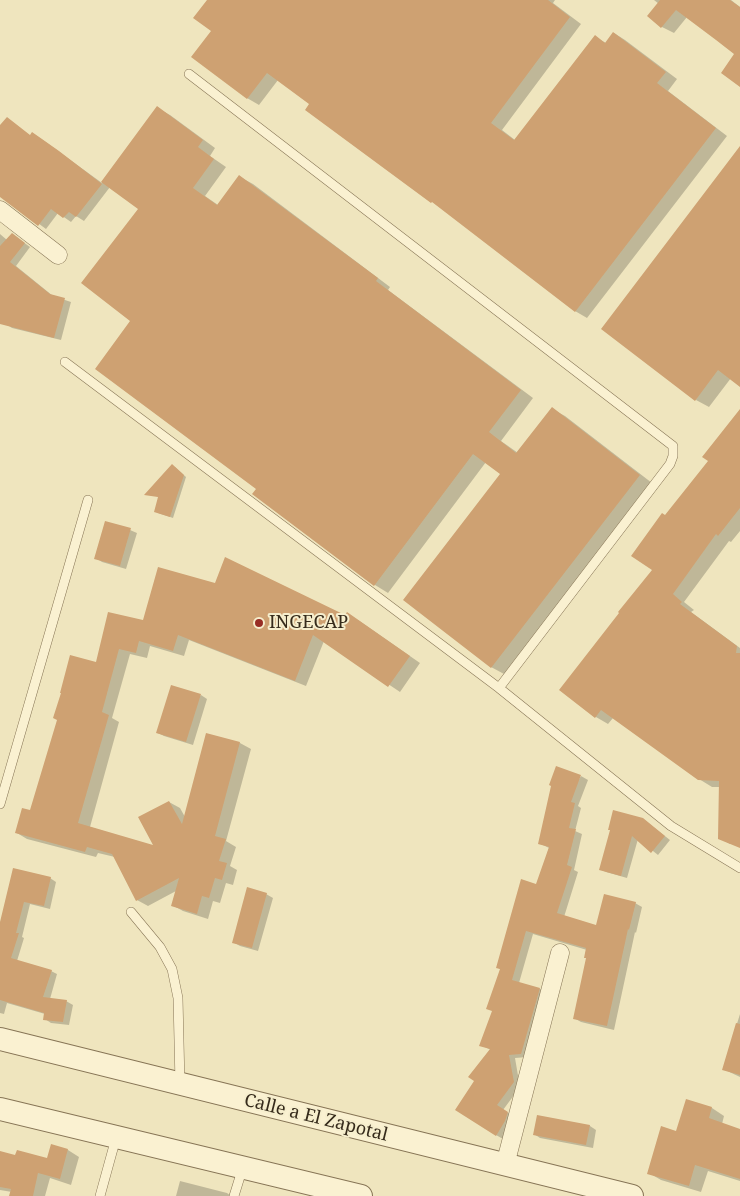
<!DOCTYPE html>
<style>
body{margin:0}
canvas{display:block;background:#efe5be}
</style>
<canvas width="740" height="1196"></canvas>
<script>
const g = document.querySelector('canvas').getContext('2d');
g.lineJoin = 'round';
function fill(path, color) { g.fillStyle = color; g.fill(path, 'evenodd'); }
const poly = rows => new Path2D(rows.map(r => 'M' + r).join(''));
function strokePath(path, color, width, dash) { g.strokeStyle = color; g.lineWidth = width; g.lineCap = dash ? 'butt' : 'round'; g.setLineDash(dash || []); g.stroke(path); }
function write(font, color, halo, rows, align = 'center') {
  g.font = font + ' "Noto Serif",serif'; g.lineWidth = 4; g.setLineDash([]); g.textBaseline = 'middle'; g.strokeStyle = halo; g.fillStyle = color; for (const [text, x, y, turn = 0] of rows) {
    g.save(); g.translate(x, y); g.rotate((+turn || 0) * Math.PI / 180); g.textAlign = isNaN(turn) ? turn : align; if (halo) g.strokeText(text, 0, 0); g.fillText(text, 0, 0); g.restore();
  }
}
const shadow = poly([
 [209,0,555,0,553,3,581,24,502,130,515,140,595,37,606,43,614,33,625,40,677,79,668,91,727,136,587,318,575,311,441,208,307,109,311,104,278,80,259,105,247,98,213,31],
 [654,0,731,0,740,7,740,85,736,54,687,17,674,33,662,27,659,4],
 [157,108,170,115,215,148,210,156,226,167,205,196,218,205,240,177,253,184,390,287,388,290,533,398,501,441,518,453,552,409,565,416,652,483,504,674,491,667,502,474,486,462,388,593,375,585,254,494,257,489,132,321,140,209,110,187,84,221,76,216,71,222,58,213,46,229,0,195,0,127,40,138,102,183],
 [740,148,740,385,731,378,709,407,696,400],
 [0,234,7,240,12,234,30,247,16,266,53,296,71,302,61,340,12,328,0,320],
 [740,411,740,531,731,542,729,541,684,602,694,610,691,612,740,648,740,847,730,842,730,844,719,838,720,787,712,787,699,779,613,718,608,724,596,717,561,690,653,570,665,516,709,461],
 [175,467,186,477,173,518,158,513,160,497,146,494],
 [130,530,137,533,126,569,102,562,96,558],
 [216,585,358,620,420,663,400,692,324,641,306,686,189,640,184,656,150,646,147,658,130,654,112,718,119,722,90,827,155,847,169,802,180,808,185,817,207,735,240,743,251,749,226,841,236,847,230,866,237,870,233,885,226,883,220,903,213,901,208,919,183,911,172,905,176,891,148,906,137,900,115,857,98,853,96,857,27,839,17,833,31,811,97,664,144,622],
 [201,695,207,699,193,745,164,736,158,733],
 [581,776,588,780,578,806,581,808,575,831,582,834,574,870,578,872,564,917,597,927,635,903,642,907,636,933,635,932,614,1030,581,1022,574,1018,587,958,587,950,533,934,519,983,540,989,546,993,528,1057,515,1058,520,1087,503,1110,514,1117,503,1139,496,1135,476,1081,491,1050,481,1045,493,1011,501,970,497,967,537,885,549,848,539,843],
 [643,819,670,840,658,855,638,839,627,878,606,872,600,869],
 [14,869,50,878,56,882,50,909,30,904,22,937,24,938,17,961,51,971,57,974,50,999,66,1001,73,1005,69,1025,51,1023,45,1019,45,1014,7,1003,4,1014,0,1013,0,927],
 [266,894,273,898,258,951,240,946,233,942],
 [740,1014,740,1077,723,1069],
 [687,1101,712,1108,724,1116,722,1124,740,1130,740,1181,708,1171,701,1192,661,1180,649,1173,677,1132],
 [538,1116,590,1126,596,1130,593,1148,540,1138,534,1134],
 [52,1146,68,1150,79,1157,71,1185,50,1178,45,1196,11,1196,12,1192,0,1190,0,1153,16,1157,48,1159],
 [180,1181,227,1193,231,1196,176,1196]
]);
const building = poly([
 [207,0,548,0,570,17,491,123,514,140,595,35,605,43,613,32,666,72,657,83,716,128,575,312,432,202,431,203,305,110,309,104,267,73,247,99,191,57,211,31,193,18],
 [660,0,730,0,740,7,740,87,721,73,734,54,716,40,676,10,661,28,647,16],
 [157,106,203,140,198,147,214,159,193,188,217,205,239,175,378,278,376,281,521,390,489,432,516,453,552,407,640,475,491,668,403,600,500,474,473,454,374,586,252,494,256,489,95,369,130,321,81,283,138,209,101,182],
 [7,117,30,135,32,132,59,151,102,184,76,217,69,212,63,218,51,209,38,226,0,197,0,125],
 [740,146,740,387,718,370,695,401,601,329],
 [12,233,25,243,10,262,50,294,65,298,54,338,0,324,0,246],
 [740,409,740,508,718,536,716,534,673,594,682,602,680,604,737,646,736,653,740,653,740,848,718,839,719,781,698,780,601,710,595,718,559,690,619,613,618,612,652,570,631,556,662,513,665,515,708,461,702,457],
 [172,464,184,475,170,517,154,512,158,497,144,495],
 [105,521,131,528,120,566,94,559],
 [225,557,345,615,347,612,410,656,388,687,313,635,295,681,178,635,173,651,139,641,136,653,119,649,102,712,109,715,78,823,153,845,138,817,169,801,182,824,206,733,240,742,215,836,226,839,219,861,227,863,222,880,215,878,209,898,202,896,197,914,171,906,179,878,136,901,112,854,87,847,85,852,15,833,22,808,30,810,57,720,53,718,61,693,60,693,70,655,96,662,108,612,143,620,158,567,215,583],
 [171,685,201,694,186,742,156,733],
 [556,766,581,775,571,802,575,803,569,828,576,829,567,865,572,867,557,913,596,925,604,894,636,902,629,930,628,929,607,1026,573,1019,586,958,584,958,586,948,526,931,512,980,540,988,521,1054,509,1055,514,1082,497,1105,508,1112,505,1121,496,1136,455,1110,474,1081,468,1077,490,1049,479,1046,492,1011,486,1009,500,969,496,968,521,879,536,884,549,847,538,844,551,786,549,785],
 [613,810,643,818,665,836,651,853,632,836,621,876,599,870,610,830,608,830],
 [13,868,51,877,44,906,24,902,16,933,19,933,11,958,52,970,43,997,67,1000,63,1022,43,1020,44,1013,0,1000,0,922],
 [247,887,267,893,252,948,232,943],
 [736,1023,740,1024,740,1075,722,1070],
 [686,1099,712,1107,709,1118,740,1129,740,1179,695,1165,689,1186,647,1174,661,1126,676,1131],
 [537,1115,590,1125,586,1145,533,1135],
 [51,1144,68,1149,60,1179,38,1173,33,1196,9,1196,11,1189,0,1187,0,1151,15,1155,17,1150,47,1158]
]);
const service = poly([
 [189,74,673,446,673,456,670,464,499,688],
 [65,362,499,688,671,826,740,868],
 [0,804,88,500],
 [131,912,160,947,172,969,178,998,180,1084],
 [100,1196,116,1138],
 [234,1196,243,1167]
]);
const minor = poly([
 [0,210,58,255],
 [505,1165,560,953]
]);
const tertiary = poly([
 [0,1039,632,1196],
 [0,1109,361,1196]
]);
const markers = [
 [259,623,5,"#982e25"]
];
const poiNames = [
 ["INGECAP",269,623]
];
const streetNames = [
 ["Calle a El Zapotal",316,1118,14]
];
fill(shadow, '#0003');
fill(building, '#cea172');
strokePath(service, '#877556', 10);
strokePath(minor, '#877556', 19);
strokePath(tertiary, '#877556', 24);
strokePath(service, '#faf1d1', 9);
strokePath(minor, '#faf1d1', 18);
strokePath(tertiary, '#faf1d1', 22);
for (const [x, y, r, color] of markers) { const dot = new Path2D(); dot.arc(x, y, r, 0, 2 * Math.PI); g.fillStyle = color; g.fill(dot); strokePath(dot, '#f6eecd', 2); }
write('18px', '#362b1b', '#f6eecd', poiNames, 'left');
write('18px', '#362b1b', '#f6eecd', streetNames);
</script>
